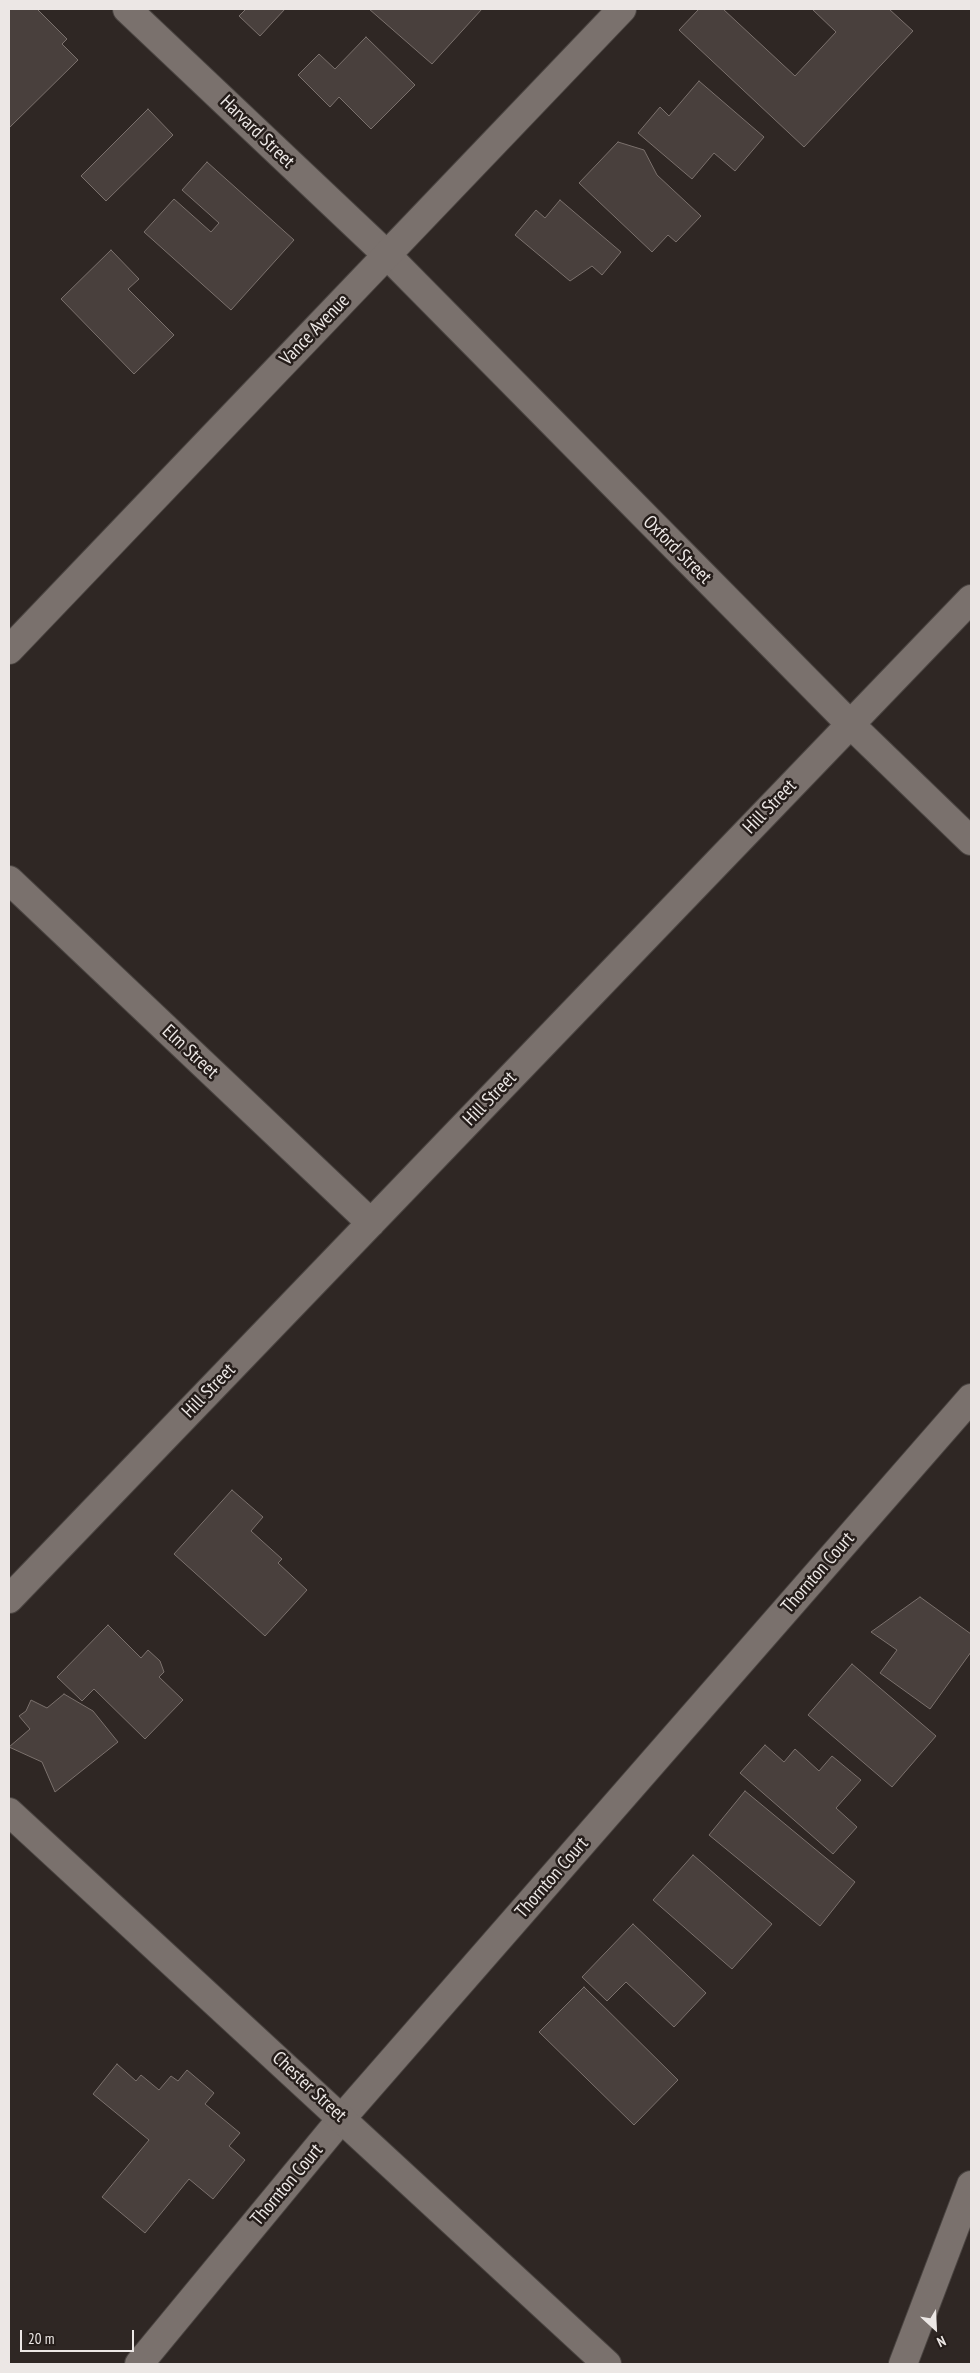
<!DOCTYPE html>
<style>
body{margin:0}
#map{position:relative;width:980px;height:2373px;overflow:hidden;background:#2f2724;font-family:"PT Sans Narrow",sans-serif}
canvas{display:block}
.frame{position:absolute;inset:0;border:10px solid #ece7e5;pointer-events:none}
.north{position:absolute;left:910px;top:2303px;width:50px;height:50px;-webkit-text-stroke:4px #251d1a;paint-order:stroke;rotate:155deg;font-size:14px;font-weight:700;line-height:20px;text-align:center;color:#ece7e5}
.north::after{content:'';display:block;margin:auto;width:18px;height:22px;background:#ece7e5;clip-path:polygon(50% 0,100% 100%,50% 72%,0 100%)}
.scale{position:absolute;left:20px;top:2330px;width:114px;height:22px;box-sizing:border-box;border:2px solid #ece7e5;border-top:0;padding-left:6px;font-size:15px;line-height:18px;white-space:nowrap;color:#ece7e5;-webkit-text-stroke:4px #251d1a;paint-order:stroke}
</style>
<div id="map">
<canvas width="980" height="2373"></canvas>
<div class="frame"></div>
<div class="north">N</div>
<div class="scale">20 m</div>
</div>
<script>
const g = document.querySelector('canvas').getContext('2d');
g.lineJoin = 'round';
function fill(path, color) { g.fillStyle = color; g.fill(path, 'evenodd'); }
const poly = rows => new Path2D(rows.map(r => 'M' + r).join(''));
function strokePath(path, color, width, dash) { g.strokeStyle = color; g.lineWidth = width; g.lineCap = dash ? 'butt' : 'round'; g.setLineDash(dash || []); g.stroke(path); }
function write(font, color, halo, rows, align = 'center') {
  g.font = font + ' "PT Sans Narrow",sans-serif'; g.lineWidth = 5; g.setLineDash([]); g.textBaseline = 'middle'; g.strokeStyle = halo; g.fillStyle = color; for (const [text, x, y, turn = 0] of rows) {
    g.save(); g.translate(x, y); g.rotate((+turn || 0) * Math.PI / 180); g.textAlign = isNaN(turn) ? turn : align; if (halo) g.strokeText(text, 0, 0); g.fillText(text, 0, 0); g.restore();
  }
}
const building = poly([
 [9,9,37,9,67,39,62,44,78,60,9,128,9,9],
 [246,9,285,9,260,36,239,16,246,9],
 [369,9,482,9,432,64,369,9],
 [699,9,723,9,795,76,836,32,812,9,889,9,913,31,804,147,679,30,699,9],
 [366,37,415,85,371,129,339,97,330,107,298,75,319,54,335,69,366,37],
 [699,81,764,137,735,171,714,153,692,179,638,133,660,107,669,116,699,81],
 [148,109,173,135,106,201,81,176,148,109],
 [618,142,644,150,657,175,701,216,676,242,668,235,652,252,579,183,618,142],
 [207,162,294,240,231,310,144,232,174,199,211,232,219,223,182,190,207,162],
 [560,200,621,252,602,275,592,266,570,281,515,235,536,210,545,218,560,200],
 [111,250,139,279,128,289,174,335,134,374,61,299,111,250],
 [232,1490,263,1517,251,1531,282,1559,278,1563,307,1590,265,1636,174,1554,232,1490],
 [920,1597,971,1634,971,1652,930,1709,880,1673,897,1650,871,1632,920,1597],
 [108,1625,141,1658,148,1650,160,1661,164,1672,159,1677,183,1700,145,1739,94,1689,82,1701,57,1677,108,1625],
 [852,1664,936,1736,892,1787,808,1715,852,1664],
 [64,1694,93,1711,118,1742,55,1792,42,1762,9,1747,30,1729,19,1716,26,1711,31,1700,47,1708,64,1694],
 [765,1745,784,1762,795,1749,819,1771,832,1756,861,1780,836,1808,857,1827,833,1854,740,1773,765,1745],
 [745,1791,855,1882,820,1926,709,1835,745,1791],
 [693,1855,772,1924,732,1969,653,1900,693,1855],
 [633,1924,706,1993,674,2027,626,1982,607,2001,582,1977,633,1924],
 [584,1987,678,2080,634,2125,539,2032,584,1987],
 [117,2064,136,2081,141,2075,159,2090,171,2076,178,2081,187,2070,214,2093,205,2104,240,2133,229,2146,245,2160,213,2199,189,2179,145,2233,102,2197,149,2140,93,2094,117,2064]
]);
const minor = poly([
 [127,9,387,255,850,724,971,841],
 [9,880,371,1223],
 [9,1599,971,599],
 [139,2364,342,2118,971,1398],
 [903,2364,971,2185]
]);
const tertiary = poly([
 [9,650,622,9],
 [9,1812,607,2364]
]);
const streetNames = [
 ["Harvard Street",257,132,44],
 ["Vance Avenue",315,330,-46],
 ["Oxford Street",677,550,45],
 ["Hill Street",770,807,-46],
 ["Elm Street",190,1052,43],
 ["Hill Street",490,1099,-46],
 ["Hill Street",209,1391,-46],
 ["Thornton Court",818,1573,-49],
 ["Thornton Court",552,1878,-49],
 ["Chester Street",309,2087,43],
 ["Thornton Court",287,2185,-50]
];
fill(building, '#49403d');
strokePath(building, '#7b716d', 1);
strokePath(minor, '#4a4441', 30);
strokePath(tertiary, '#4a4441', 30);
strokePath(minor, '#7a716d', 28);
strokePath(tertiary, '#7a716d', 28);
write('19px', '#ece7e5', '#251d1a', streetNames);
</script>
